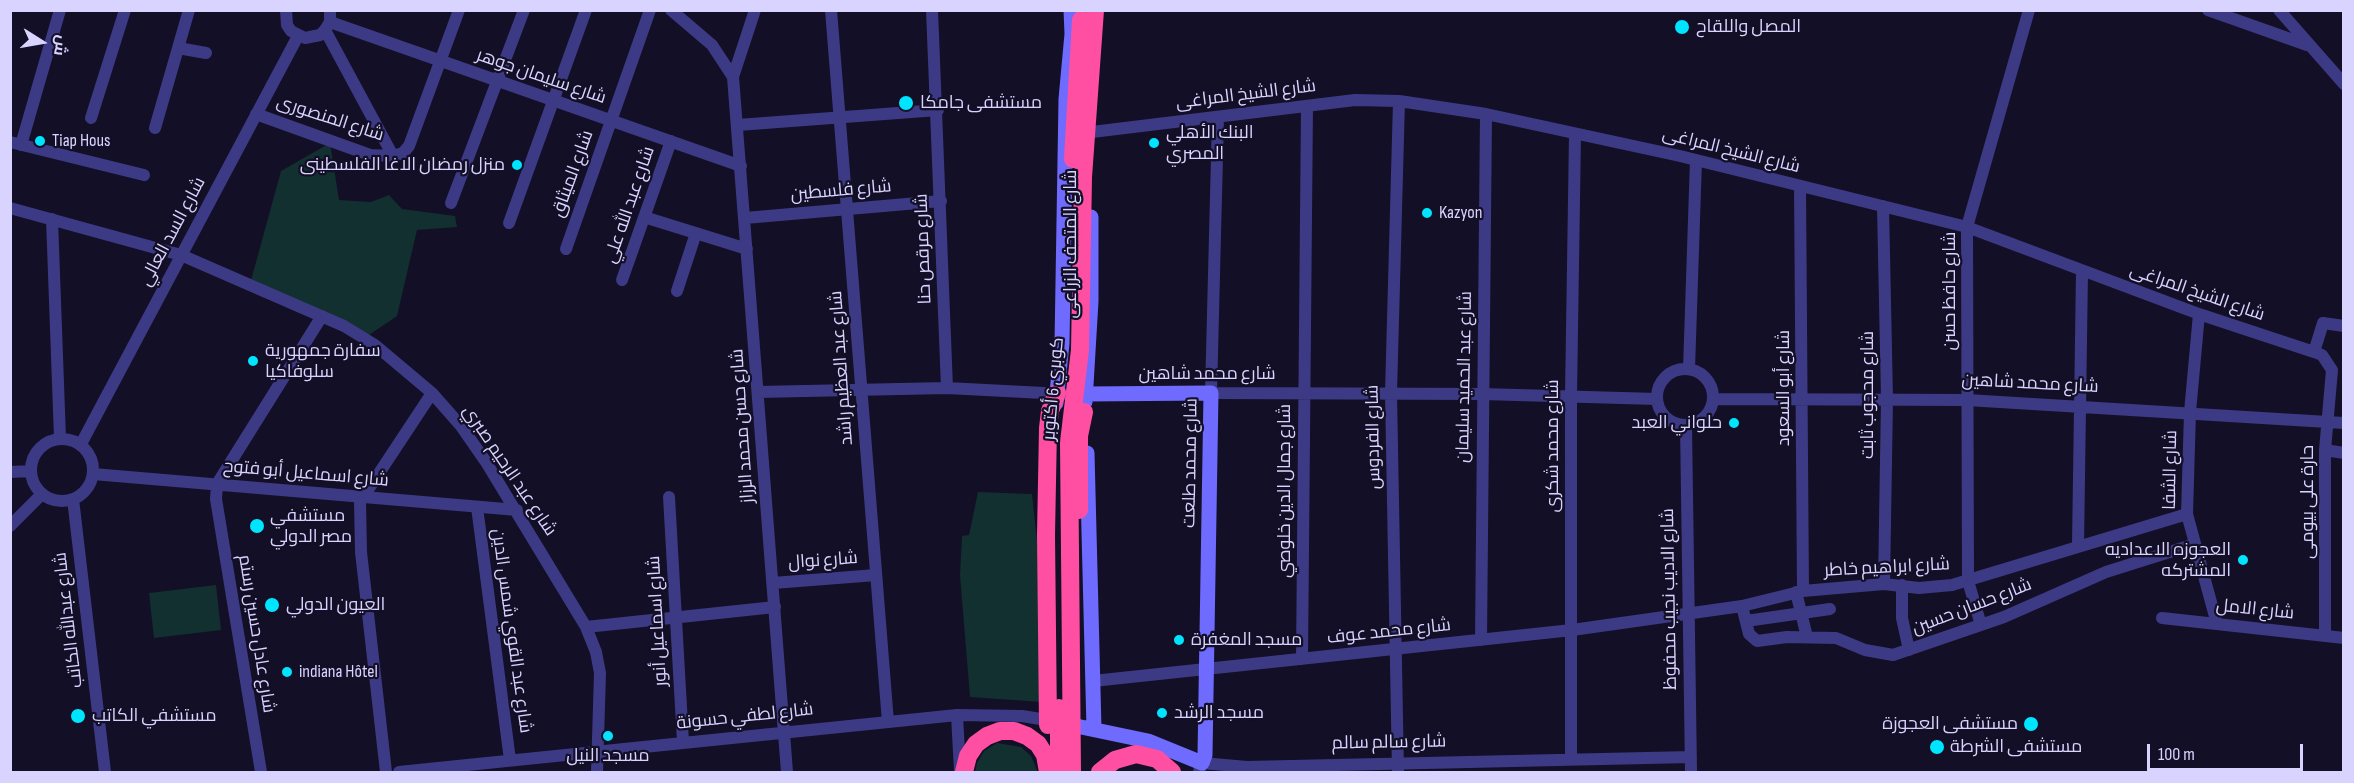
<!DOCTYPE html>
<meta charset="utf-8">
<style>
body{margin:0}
#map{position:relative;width:2354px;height:783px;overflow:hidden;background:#130f26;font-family:"Sofia Sans Condensed",Cairo,sans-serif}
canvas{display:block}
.frame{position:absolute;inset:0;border:12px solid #d9d4ff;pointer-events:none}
.north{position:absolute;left:12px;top:12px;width:60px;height:60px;-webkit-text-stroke:4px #130f26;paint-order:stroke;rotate:101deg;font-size:16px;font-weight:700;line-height:24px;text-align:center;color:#d9d4ff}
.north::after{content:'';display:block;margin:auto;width:21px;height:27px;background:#d9d4ff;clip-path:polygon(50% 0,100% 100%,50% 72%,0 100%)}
.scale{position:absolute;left:2147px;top:744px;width:156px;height:27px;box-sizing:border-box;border:3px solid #d9d4ff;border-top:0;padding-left:8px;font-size:18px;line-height:21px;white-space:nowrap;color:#d9d4ff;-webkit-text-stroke:4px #130f26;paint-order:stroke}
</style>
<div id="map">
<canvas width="2354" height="783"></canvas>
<div class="frame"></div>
<div class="north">ش</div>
<div class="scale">100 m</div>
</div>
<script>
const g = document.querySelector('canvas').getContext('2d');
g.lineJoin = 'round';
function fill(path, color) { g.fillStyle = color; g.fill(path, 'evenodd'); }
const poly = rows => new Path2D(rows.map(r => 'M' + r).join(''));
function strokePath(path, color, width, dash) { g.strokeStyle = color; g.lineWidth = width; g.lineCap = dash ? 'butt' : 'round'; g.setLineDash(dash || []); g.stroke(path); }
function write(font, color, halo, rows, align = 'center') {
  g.font = font + ' "Sofia Sans Condensed",Cairo,sans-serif'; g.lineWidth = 4.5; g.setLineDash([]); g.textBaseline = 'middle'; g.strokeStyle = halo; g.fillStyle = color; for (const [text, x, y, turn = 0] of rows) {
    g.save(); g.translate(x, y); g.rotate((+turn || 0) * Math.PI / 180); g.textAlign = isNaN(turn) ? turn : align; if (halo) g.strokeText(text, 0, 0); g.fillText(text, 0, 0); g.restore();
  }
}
const green = poly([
 [330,143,339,200,371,202,389,195,402,209,455,216,457,227,417,230,397,316,369,335,250,284,281,171],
 [978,492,1032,494,1039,560,1042,702,970,697,960,575,962,536,969,535],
 [216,585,221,630,154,638,149,593],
 [997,743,1021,747,1031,756,1038,772,975,772,977,763,984,751]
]);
const street = poly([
 [286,10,287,25,291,31,305,38,320,35,325,30,330,22,330,10],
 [671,10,712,45,733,77,787,772],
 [831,10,888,722],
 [932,10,947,388],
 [2208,10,2307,45],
 [2279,10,2344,84],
 [330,22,741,166],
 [325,30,393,156],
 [178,48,206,53],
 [733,77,755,10],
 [256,114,370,155,393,156,403,153,409,146,459,10],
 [1218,117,1211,393,1482,394,1657,399],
 [91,118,125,10],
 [738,125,938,110],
 [155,128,189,10],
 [1092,132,1355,100,1399,101,1486,114,1680,156,1967,227,2199,314,2314,352,2322,355,2332,370,2325,450,2325,636],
 [10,142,144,175],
 [21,145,60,10],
 [1800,186,1803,591],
 [451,203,524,10],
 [1883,206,1887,399,1884,584],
 [10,208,181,255,344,326,375,345,432,393,461,426,486,462,586,627,596,652,600,673,597,772],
 [644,217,747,249],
 [745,218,941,201],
 [52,219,60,438],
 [509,223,586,10],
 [566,249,650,10],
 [622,280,671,141],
 [677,291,696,233],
 [2199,314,2190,412,2187,514,2217,624],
 [2314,352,2323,323,2344,326],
 '1657 397a28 28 0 1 1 56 0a28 28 0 1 1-56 0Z',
 [1689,369,1696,160],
 [758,392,947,388,1063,394],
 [1713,399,1967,400,2344,423],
 [1686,425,1691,772],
 '31 470a31 31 0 1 1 62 0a31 31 0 1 1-62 0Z',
 [81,444,298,36],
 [2325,450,2344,453],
 [10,472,31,471],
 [93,474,517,510],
 [669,497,683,742],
 [73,499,105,772],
 [477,507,510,760],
 [10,526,42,494],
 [2078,546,2082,271],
 [773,583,876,575],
 [1902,585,1902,618,1909,650],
 [1796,592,1807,637],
 [1742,606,1749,634,1757,641,1787,637,1836,638,1865,650,1893,655,2004,617,2106,572,2195,544],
 [2162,618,2344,638],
 [1746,621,1830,609],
 [1981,625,1968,581,1967,227,2029,10],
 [586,627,775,607],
 [1481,640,1486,114],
 [1302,659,1307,106],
 [1093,681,1572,630,1742,606,1803,591,1884,584,1919,588,1952,585,2187,514],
 [957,715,960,771],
 [1571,759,1571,396,1575,134],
 [261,772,216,499,217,484,322,316],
 [386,772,361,552,360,502,432,393],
 [399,772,957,715,1022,716,1053,721],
 [1199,772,1202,763,1247,767,1691,757],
 [1398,772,1391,393,1399,101]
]);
const secondary = poly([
 [1085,402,1091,301,1091,217],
 [1056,403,1062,343,1066,99,1072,34,1071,10],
 [1087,453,1094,729],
 [1062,723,1148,741,1202,763,1205,755,1211,393,1085,394]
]);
const highway = poly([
 [1079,510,1079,436,1084,412],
 [1046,535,1048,428,1050,411,1057,393],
 [964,772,968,756,976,744,987,736,1000,731,1014,731,1027,736,1038,744,1045,755,1048,772],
 [1100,772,1115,760,1136,754,1157,759,1172,772]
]);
const highwayBridge = poly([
 [1073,159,1081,20],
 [1046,535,1048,725],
 [1059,708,1059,772],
 [1072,772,1069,442,1080,350,1083,177,1095,10]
]);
const markers = [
 [1682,27,8,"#00e5ff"],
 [906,103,8,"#00e5ff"],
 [40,141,6,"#00e5ff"],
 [1154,143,6,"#00e5ff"],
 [517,165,6,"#00e5ff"],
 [1427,213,6,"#00e5ff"],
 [253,361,6,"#00e5ff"],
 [1734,423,6,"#00e5ff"],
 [257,526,8,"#00e5ff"],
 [2243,560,6,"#00e5ff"],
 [272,605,8,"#00e5ff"],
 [1179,640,6,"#00e5ff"],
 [287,672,6,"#00e5ff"],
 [1162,713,6,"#00e5ff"],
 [78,716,8,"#00e5ff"],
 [2031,724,8,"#00e5ff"],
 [608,736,6,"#00e5ff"],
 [1937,747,8,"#00e5ff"]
];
const poiNames = [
 ["المصل واللقاح",1696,27],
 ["مستشفى جامكا",920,103],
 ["البنك الأهلي",1166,133],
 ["المصري",1166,154],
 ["Tiap Hous",52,141],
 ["منزل رمضان الاغا الفلسطينى",505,165,"right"],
 ["Kazyon",1439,213],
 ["سفارة جمهورية",265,351],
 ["سلوفاكيا",265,372],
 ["حلواني العبد",1722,423,"right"],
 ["مستشفي",270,516],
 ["مصر الدولي",270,537],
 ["العجوزه الاعداديه",2231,550,"right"],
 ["المشتركه",2231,571,"right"],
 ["العيون الدولي",286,605],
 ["مسجد المغفرة",1191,640],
 ["indiana Hôtel",299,672],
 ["مسجد الرشد",1174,713],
 ["مستشفي الكاتب",92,716],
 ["مستشفى العجوزة",2018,724,"right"],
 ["مستشفى الشرطة",1950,747],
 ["مسجد النيل",608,756,"center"]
];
const streetNames = [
 ["شارع سليمان جوهر",541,77,19],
 ["شارع الشيخ المراغى",1246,95,-7],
 ["شارع المنصورى",330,119,18],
 ["شارع الشيخ المراغى",1731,151,14],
 ["شارع الميثاق",573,174,-70],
 ["شارع فلسطين",841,191,-5],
 ["شارع عبد الله علي",630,205,-71],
 ["شارع السد العالي",173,232,-62],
 ["شارع المتحف الزراعى",1071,244,-90],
 ["شارع مرقص حنا",924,249,-92],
 ["شارع حافظ حسن",1950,291,-90],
 ["شارع الشيخ المراغى",2197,293,19],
 ["شارع عبد العظيم راشد",842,368,-94],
 ["شارع محمد شاهين",1207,374],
 ["شارع عبد الحميد سليمان",1465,377,-89],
 ["شارع محمد شاهين",2030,384,3],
 ["شارع أبو السعود",1784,388,-90],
 ["كوبري 6 أكتوبر",1054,389,-85],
 ["شارع محجوب ثابت",1868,395,-90],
 ["شارع حسن محمد الرزاز",743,426,-94],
 ["شارع الفردوس",1374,437,-91],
 ["شارع محمد شكرى",1553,446,-90],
 ["شارع محمد طلعت",1191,463,-89],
 ["شارع الشفا",2171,470,-89],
 ["شارع عبد الرحيم صبري",509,471,56],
 ["شارع اسماعيل أبو فتوح",306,474,5],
 ["شارع جمال الدين خلوصي",1285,491,-90],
 ["حارة على بيومى",2308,502,-90],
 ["شارع نوال",823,561,-4],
 ["شارع ابراهيم خاطر",1887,568,-3],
 ["شارع الاديب نجيب محفوظ",1670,599,-91],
 ["شارع حسان حسين",1972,607,-21],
 ["شارع الامل",2255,610,6],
 ["شارع عبدالله الكاتب",69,620,-97],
 ["شارع اسماعيل أنور",658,621,-93],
 ["شارع عبد القوي شمس الدين",511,631,82],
 ["شارع محمد عوف",1389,632,-6],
 ["شارع عادل حسين رستم",256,634,81],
 ["شارع لطفي حسونة",745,717,-6],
 ["شارع سالم سالم",1389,743,-1]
];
fill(green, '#12302f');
strokePath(street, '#3d3a85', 12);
strokePath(secondary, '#6f6bff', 15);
strokePath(highway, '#ff4fa3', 18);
strokePath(highwayBridge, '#ff4fa3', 18);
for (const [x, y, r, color] of markers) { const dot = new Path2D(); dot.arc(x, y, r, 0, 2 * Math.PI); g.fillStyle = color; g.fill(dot); strokePath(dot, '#130f26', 2); }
write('18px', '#d9d4ff', '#130f26', poiNames, 'left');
write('18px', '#d9d4ff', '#130f26', streetNames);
</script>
